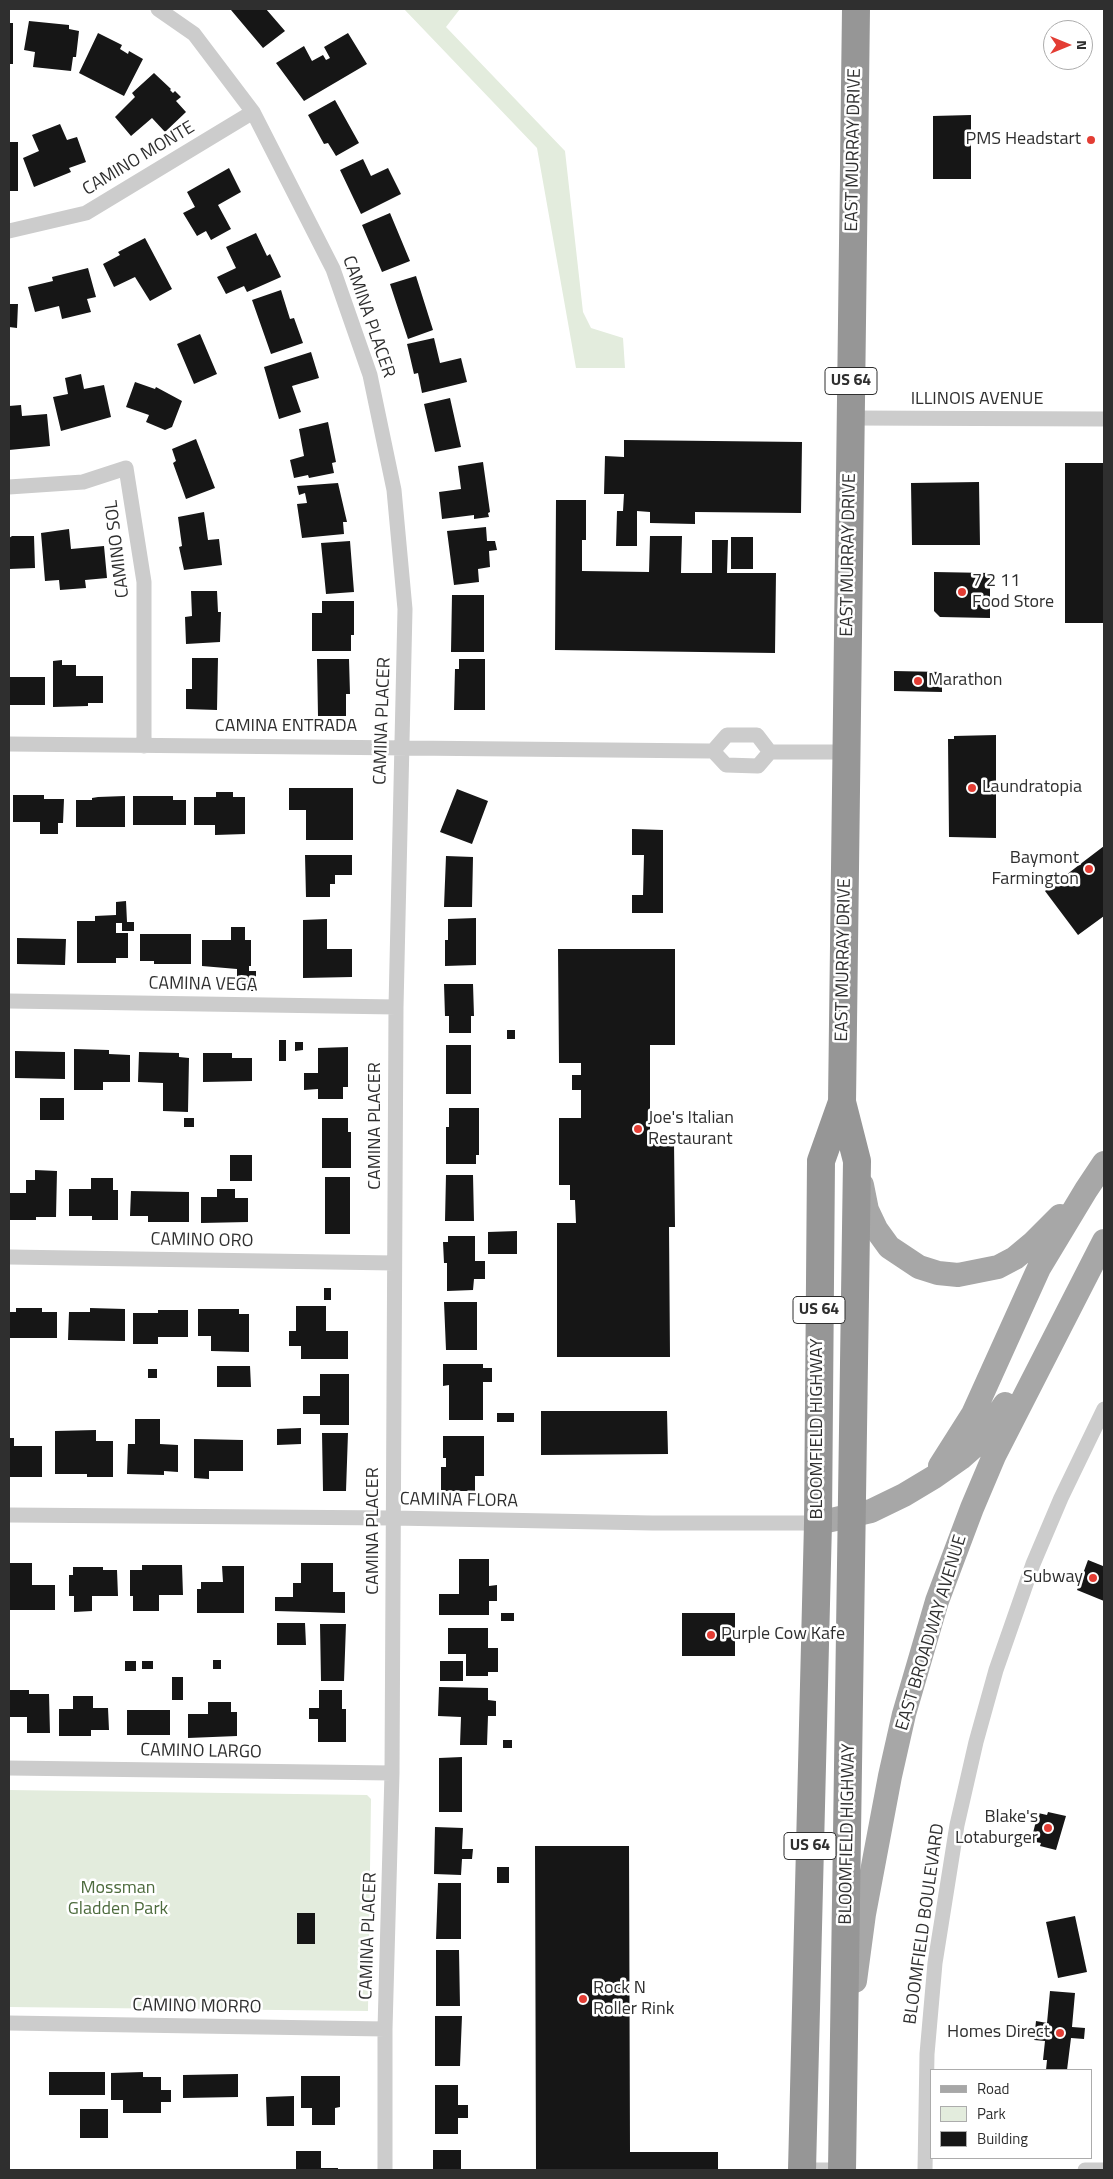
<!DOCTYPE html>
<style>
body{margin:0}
#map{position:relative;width:1113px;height:2179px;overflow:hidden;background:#fff;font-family:"Titillium Web",sans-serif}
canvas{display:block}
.frame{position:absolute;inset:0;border:10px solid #2f2f2f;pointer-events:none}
.legend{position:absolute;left:930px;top:2069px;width:162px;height:90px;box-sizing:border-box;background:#fff;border:1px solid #acacac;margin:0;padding:6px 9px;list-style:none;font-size:15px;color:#2f2f2f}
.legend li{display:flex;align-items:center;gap:10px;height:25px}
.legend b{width:25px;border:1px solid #acacac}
.north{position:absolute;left:1043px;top:20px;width:50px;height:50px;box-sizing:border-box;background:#fff;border:1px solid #acacac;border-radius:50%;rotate:90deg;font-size:14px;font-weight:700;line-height:20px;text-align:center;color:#2f2f2f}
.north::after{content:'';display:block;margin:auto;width:18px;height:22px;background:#e33d34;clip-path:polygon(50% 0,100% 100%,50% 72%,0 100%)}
</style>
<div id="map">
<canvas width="1113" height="2179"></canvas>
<div class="frame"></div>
<ul class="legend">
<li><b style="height:6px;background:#a7a7a7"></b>Road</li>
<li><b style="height:14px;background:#e3ecdd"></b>Park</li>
<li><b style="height:14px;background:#161616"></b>Building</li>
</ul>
<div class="north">N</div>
</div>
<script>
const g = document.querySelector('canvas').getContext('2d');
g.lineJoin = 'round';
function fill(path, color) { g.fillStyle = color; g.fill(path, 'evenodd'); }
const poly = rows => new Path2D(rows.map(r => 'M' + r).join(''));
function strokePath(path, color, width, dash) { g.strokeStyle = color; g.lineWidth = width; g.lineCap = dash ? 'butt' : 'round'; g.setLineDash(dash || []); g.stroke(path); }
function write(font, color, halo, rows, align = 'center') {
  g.font = font + ' "Titillium Web",sans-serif'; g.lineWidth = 5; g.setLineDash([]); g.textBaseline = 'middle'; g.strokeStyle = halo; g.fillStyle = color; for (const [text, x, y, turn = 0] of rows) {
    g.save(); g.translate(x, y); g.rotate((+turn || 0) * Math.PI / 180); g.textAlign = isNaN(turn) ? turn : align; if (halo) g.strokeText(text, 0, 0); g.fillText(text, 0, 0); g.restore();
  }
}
const green = poly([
 [404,9,460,9,446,27,565,151,583,312,591,328,623,338,625,368,576,368,537,148],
 [9,1790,367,1795,371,1799,368,2011,9,2007]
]);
const building = poly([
 [233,9,266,9,285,31,263,48,231,10],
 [29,21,69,25,69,29,79,31,76,57,73,57,71,71,33,67,35,52,24,50],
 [9,23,13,23,13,64,9,64],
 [98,33,122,45,120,49,128,54,129,51,143,59,124,96,79,73],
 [348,33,367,64,304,101,276,63,304,46,312,61,323,55,326,60,330,58,324,47],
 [154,73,171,89,170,90,173,93,175,91,181,97,176,101,186,112,165,132,152,118,131,136,115,117,135,97,132,93],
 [335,100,359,143,336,156,328,143,324,144,308,115],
 [971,115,971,179,933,179,933,116],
 [60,124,67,140,77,137,86,162,69,168,71,172,34,187,23,158,39,151,32,135],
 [9,142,18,142,18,191,9,191],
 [363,159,371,176,388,168,401,194,361,214,340,170],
 [229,168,241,192,218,205,231,229,211,240,206,231,197,236,183,213,195,207,187,192],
 [390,213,410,261,382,272,362,225],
 [256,233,267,256,270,254,281,277,247,292,244,286,226,294,217,277,236,268,226,247],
 [145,238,172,289,150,301,135,277,114,287,103,264,120,255,118,252],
 [88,268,96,297,87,299,91,312,62,319,59,306,35,312,28,287,53,281,52,277],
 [416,276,433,330,408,339,390,284],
 [281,290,290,319,294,318,303,343,271,354,252,300],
 [9,304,18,304,17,328,9,327],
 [200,334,217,374,194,384,177,344],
 [434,338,440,363,461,358,467,382,422,393,418,373,414,374,407,344],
 [311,352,319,378,292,386,301,412,279,419,264,367],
 [81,374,84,389,104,385,111,417,61,431,53,397,68,394,65,378],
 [135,382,155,389,156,387,182,401,172,427,165,430,146,422,149,415,126,407],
 [450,398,461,447,435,452,424,404],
 [21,405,22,416,47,414,50,446,9,450,9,406],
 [328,422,336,462,332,463,334,473,309,478,308,475,294,478,290,460,304,456,299,429],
 [196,439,215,488,186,499,173,463,176,461,172,449],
 [624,440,802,442,801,513,695,512,695,524,650,523,650,512,637,511,637,546,616,546,617,511,623,511,624,494,604,494,605,456,624,457],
 [483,462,490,512,488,513,489,517,474,519,474,515,442,519,439,492,461,489,458,466],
 [1065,463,1104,463,1104,623,1065,623],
 [979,482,980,545,912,545,911,483],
 [338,483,347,522,343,522,344,534,302,538,297,504,307,503,305,493,299,495,297,486],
 [556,500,586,500,586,540,582,540,582,571,649,572,650,536,682,536,681,573,712,573,712,540,728,540,727,573,776,573,775,653,555,650],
 [204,512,208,540,219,539,222,565,184,570,179,547,182,546,178,517],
 [486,527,487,541,495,541,497,550,489,551,490,567,478,569,479,582,454,585,447,531],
 [69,529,71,549,104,546,107,578,85,580,86,588,60,590,59,580,45,581,41,533],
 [12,536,34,536,35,568,9,569,9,538],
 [731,537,753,537,753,569,731,569],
 [350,541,354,592,326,594,321,543],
 [934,572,990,573,990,618,940,617,934,611],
 [191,591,217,591,218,612,221,612,220,642,186,644,185,617,192,616],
 [452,595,484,595,484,652,451,652],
 [322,601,354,601,354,635,351,635,351,651,312,651,312,613,322,613],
 [192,658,218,658,217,710,186,709,186,689,192,689],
 [317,659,349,659,350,694,346,694,346,716,318,716],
 [459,659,485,659,485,710,454,710,455,669,459,669],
 [62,660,62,665,76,665,76,676,103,676,103,703,88,703,88,706,53,707,53,661],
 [894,671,942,672,942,692,894,691],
 [9,677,45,677,45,705,9,705],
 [996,735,996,838,949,837,948,739,954,739,954,736],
 [289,788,353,788,353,840,306,840,306,810,289,810],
 [457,789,488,801,472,844,440,832],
 [216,792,233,792,233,797,245,797,245,834,215,835,215,825,194,825,194,797,216,797],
 [13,795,44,795,44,799,64,799,63,823,58,823,58,834,40,834,40,822,13,822],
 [125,796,125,827,76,827,76,800,92,800,92,798,98,797],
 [133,796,173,796,173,800,186,800,186,825,133,825],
 [632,829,663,830,663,913,632,913,632,895,643,895,644,855,632,855],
 [1104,846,1104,916,1078,935,1045,891],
 [305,855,352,855,352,875,335,875,335,884,330,884,330,897,306,897],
 [446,856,473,857,472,907,444,907],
 [126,901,127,922,134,922,134,931,122,931,122,923,116,923,116,933,128,933,128,958,116,958,116,963,77,963,77,921,95,921,95,916,116,915,116,902],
 [476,918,476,965,445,966,445,940,448,940,448,919],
 [327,919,327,949,352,949,352,977,303,978,303,920],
 [231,927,245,927,245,940,251,940,251,966,249,966,249,971,256,971,256,991,237,991,237,969,202,966,202,940,231,940],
 [140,934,191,934,191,964,154,964,154,961,140,961],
 [17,938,66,939,65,965,17,964],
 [558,949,675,949,675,1045,650,1045,650,1142,674,1142,675,1227,669,1227,670,1357,557,1357,557,1223,576,1223,575,1200,570,1200,570,1185,559,1185,559,1118,581,1118,581,1090,572,1090,572,1075,581,1075,581,1063,559,1063],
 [444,984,473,984,474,1016,471,1016,471,1033,449,1033,449,1016,445,1016],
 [507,1030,515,1030,515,1039,507,1039],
 [279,1040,286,1040,286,1061,279,1061],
 [295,1042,303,1042,303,1050,295,1051],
 [446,1045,471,1045,471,1094,446,1094],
 [348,1047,348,1087,343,1087,343,1099,318,1099,318,1089,304,1090,304,1073,318,1073,318,1048],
 [74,1049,109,1050,109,1054,130,1055,130,1082,103,1082,103,1090,74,1090],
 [15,1051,65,1052,65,1079,15,1078],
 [139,1052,179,1053,179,1057,189,1058,188,1112,163,1111,163,1083,138,1082],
 [203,1053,232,1053,232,1058,252,1058,252,1081,203,1082],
 [40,1098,64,1098,64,1120,40,1120],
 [449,1108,479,1108,479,1155,476,1155,476,1164,446,1164,446,1127,449,1127],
 [184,1118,194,1118,194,1127,184,1127],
 [322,1118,348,1118,348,1132,351,1132,351,1168,322,1168],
 [230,1155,252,1155,252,1181,230,1181],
 [35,1170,57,1171,56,1217,36,1217,36,1220,9,1220,9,1193,26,1193,26,1180,35,1180],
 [446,1175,473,1175,474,1221,445,1221],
 [325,1177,350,1177,350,1234,325,1234],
 [91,1178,113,1178,113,1190,118,1190,118,1220,92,1220,92,1216,69,1216,69,1189,91,1189],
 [217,1189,235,1189,235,1198,248,1198,248,1222,201,1223,201,1197,217,1197],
 [131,1191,189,1192,189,1222,148,1222,148,1216,130,1216],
 [517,1231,517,1254,488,1254,488,1232],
 [448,1236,475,1236,475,1261,485,1261,485,1279,474,1279,473,1290,447,1291,447,1263,444,1263,443,1242,448,1242],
 [324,1288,331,1288,331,1300,324,1300],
 [444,1302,477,1302,477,1350,446,1350],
 [296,1306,326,1306,326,1331,348,1331,348,1359,301,1359,301,1346,289,1346,289,1331,296,1331],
 [16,1308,42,1308,42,1312,57,1312,57,1338,9,1338,9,1312,16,1312],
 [90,1308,125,1309,125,1341,68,1340,69,1312,90,1312],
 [198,1309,239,1309,239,1314,249,1314,249,1352,211,1351,211,1336,198,1336],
 [158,1310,188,1310,188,1337,158,1337,158,1344,133,1344,133,1313,158,1313],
 [443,1364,483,1364,483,1368,492,1368,492,1382,483,1382,483,1420,449,1420,449,1385,443,1386],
 [217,1366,250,1366,251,1387,217,1387],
 [148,1369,157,1369,157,1378,148,1378],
 [320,1374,349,1374,349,1425,320,1425,320,1414,303,1414,303,1396,320,1396],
 [541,1411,667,1411,668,1454,541,1455],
 [497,1413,514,1413,514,1422,497,1422],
 [135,1419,160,1419,160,1444,178,1445,178,1472,164,1471,164,1475,127,1474,128,1444,135,1444],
 [301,1428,301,1444,277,1445,277,1429],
 [96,1430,96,1441,113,1441,113,1477,87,1477,87,1474,55,1474,55,1431],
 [322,1433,348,1433,346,1491,323,1491],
 [443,1436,484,1436,484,1476,475,1476,475,1491,441,1491,441,1467,446,1467,446,1458,443,1458],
 [9,1438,14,1438,14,1446,42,1446,42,1477,9,1477],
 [194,1439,243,1440,243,1471,209,1471,209,1479,194,1478],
 [459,1559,489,1559,489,1586,497,1585,497,1601,489,1601,489,1615,439,1615,439,1594,459,1594],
 [1088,1560,1103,1566,1104,1562,1104,1601,1077,1590],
 [9,1563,32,1563,32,1585,55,1585,55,1610,9,1610],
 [301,1563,333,1563,333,1592,345,1592,345,1613,275,1611,275,1597,293,1597,293,1583,301,1583],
 [142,1565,182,1565,183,1595,159,1595,159,1611,133,1611,133,1596,130,1596,130,1570,142,1570],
 [222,1566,244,1566,244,1613,197,1613,197,1589,201,1589,201,1582,223,1582],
 [73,1567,103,1567,103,1570,117,1570,118,1596,92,1596,92,1611,74,1612,74,1596,69,1596,69,1575,73,1575],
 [501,1613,514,1613,514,1621,501,1621],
 [682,1613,735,1613,735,1631,740,1631,740,1639,735,1639,735,1656,682,1656],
 [277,1623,305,1623,306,1645,277,1645],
 [320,1624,346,1624,344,1681,321,1681],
 [448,1628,488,1628,488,1648,498,1648,498,1672,488,1672,488,1676,466,1676,466,1654,448,1654],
 [213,1660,221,1660,221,1669,213,1669],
 [125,1661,136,1661,136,1671,125,1671],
 [142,1661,153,1661,153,1669,142,1669],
 [440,1661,463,1661,463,1681,440,1681],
 [172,1677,183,1677,183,1700,172,1700],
 [439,1687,488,1688,488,1700,496,1701,496,1716,488,1716,487,1745,460,1745,461,1717,438,1716],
 [10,1690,29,1690,29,1694,49,1694,50,1733,27,1733,27,1717,10,1717],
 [319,1690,342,1690,342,1709,346,1709,346,1742,318,1742,318,1719,309,1719,309,1708,319,1708],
 [73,1696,93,1696,93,1708,108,1708,109,1730,91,1730,91,1736,59,1736,59,1709,73,1709],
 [208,1702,231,1702,231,1712,237,1712,237,1736,188,1738,188,1714,208,1714],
 [127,1710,170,1710,170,1735,127,1735],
 [503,1740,512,1740,512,1748,503,1748],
 [462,1757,462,1812,439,1812,439,1758],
 [1048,1812,1066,1816,1056,1850,1040,1846,1041,1843,1031,1841,1038,1813,1047,1815],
 [435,1827,463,1828,462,1849,473,1849,472,1859,462,1859,461,1875,434,1874],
 [535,1846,629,1846,630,2152,718,2152,718,2170,536,2170],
 [497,1867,509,1867,509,1883,497,1883],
 [438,1883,461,1883,461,1939,436,1939],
 [297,1913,315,1913,315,1944,297,1944],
 [1075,1916,1087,1972,1058,1978,1046,1922],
 [436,1950,459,1950,460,2006,436,2006],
 [1050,1991,1075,1993,1072,2027,1085,2028,1084,2039,1071,2038,1067,2070,1046,2070,1047,2060,1043,2060,1045,2041,1034,2040,1036,2021,1047,2023],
 [435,2016,462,2016,460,2066,435,2066],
 [49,2072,105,2072,105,2095,49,2095],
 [143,2072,143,2077,161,2077,161,2090,171,2090,171,2102,161,2102,161,2113,123,2113,123,2100,111,2100,111,2073],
 [238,2074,238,2097,183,2098,183,2075],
 [301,2076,340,2076,340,2107,335,2108,335,2125,312,2125,312,2108,301,2108],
 [435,2085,458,2085,458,2105,468,2105,468,2118,458,2118,458,2134,435,2134],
 [294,2096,294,2126,267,2126,266,2097],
 [80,2109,108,2109,108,2138,80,2138],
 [433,2150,461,2150,461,2170,433,2170],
 [296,2151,321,2151,321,2168,338,2168,338,2170,296,2170]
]);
const street = poly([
 [158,9,194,34,253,112,333,269,370,375,394,490,405,609,396,1007,392,1773,385,2029,385,2170],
 [9,231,86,213,253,112],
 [851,418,1104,419],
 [9,487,83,482,126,468,144,582,144,746],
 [9,744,709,751,713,751,726,765,758,766,770,752,846,752],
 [713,751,727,735,757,735,770,752],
 [9,1001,396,1007],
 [9,1257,394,1263],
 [9,1515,393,1518,652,1523,818,1523],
 [9,1768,392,1773],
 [9,2023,385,2029],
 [802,2170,839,2170],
 [925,2170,927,2054,935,1963,957,1825,976,1742,996,1670,1033,1564,1061,1498,1104,1409],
 [1085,2170,1104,2170]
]);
const primary = poly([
 [862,1185,867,1210,876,1229,889,1247,919,1267,938,1273,958,1275,998,1267,1015,1258,1033,1243,1060,1216],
 [940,1466,973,1414,1039,1268,1086,1190,1104,1163],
 [818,1523,871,1511,904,1495,934,1477,961,1458,979,1442,1005,1404],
 [855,1981,864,1914,890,1776,904,1714,937,1601,972,1508,994,1456,1104,1241]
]);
const highway = poly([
 [802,2170,818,1523,821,1161,842,1102],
 [842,2170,857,1161,842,1102,856,9]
]);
const markers = [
 [1091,140,5,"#e33d34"],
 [962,592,5,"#e33d34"],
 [918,681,5,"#e33d34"],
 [972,788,5,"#e33d34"],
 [1089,869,5,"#e33d34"],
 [638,1129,5,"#e33d34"],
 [1093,1578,5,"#e33d34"],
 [711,1635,5,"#e33d34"],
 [1048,1828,5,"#e33d34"],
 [583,1999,5,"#e33d34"],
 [1060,2033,5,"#e33d34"]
];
const shields = [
 [851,381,52],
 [819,1310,52],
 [810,1846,52]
];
const shieldNames = [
 ["US 64",851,381],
 ["US 64",819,1310],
 ["US 64",810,1846]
];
const poiNames = [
 ["PMS Headstart",1081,140,"right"],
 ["7 2 11",972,582],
 ["Food Store",972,603],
 ["Marathon",928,681],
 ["Laundratopia",982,788],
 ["Baymont",1079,859,"right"],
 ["Farmington",1079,880,"right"],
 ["Joe's Italian",648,1119],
 ["Restaurant",648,1140],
 ["Subway",1083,1578,"right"],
 ["Purple Cow Kafe",721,1635],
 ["Blake's",1038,1818,"right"],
 ["Lotaburger",1038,1839,"right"],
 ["Rock N",593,1989],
 ["Roller Rink",593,2010],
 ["Homes Direct",1050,2033,"right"]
];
const streetNames = [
 ["EAST MURRAY DRIVE",854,150,-89],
 ["CAMINO MONTE",139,159,-31],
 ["CAMINA PLACER",368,317,71],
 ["ILLINOIS AVENUE",977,400],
 ["CAMINO SOL",118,549,-97],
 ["EAST MURRAY DRIVE",849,555,-89],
 ["CAMINA PLACER",383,721,-88],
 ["CAMINA ENTRADA",286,727],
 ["EAST MURRAY DRIVE",844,960,-89],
 ["CAMINA VEGA",203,985,1],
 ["CAMINA PLACER",376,1126,-90],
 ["CAMINO ORO",202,1241,1],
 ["BLOOMFIELD HIGHWAY",818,1429,-90],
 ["CAMINA FLORA",459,1501,1],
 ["CAMINA PLACER",374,1531,-90],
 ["EAST BROADWAY AVENUE",932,1633,-73],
 ["CAMINO LARGO",201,1752,1],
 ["BLOOMFIELD HIGHWAY",848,1834,-89],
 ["BLOOMFIELD BOULEVARD",925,1924,-82],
 ["CAMINA PLACER",369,1936,-88],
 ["CAMINO MORRO",197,2007,1]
];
const parkNames = [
 ["Mossman",118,1889],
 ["Gladden Park",118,1910]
];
fill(green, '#e3ecdd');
fill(building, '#161616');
strokePath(street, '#ccc', 15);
strokePath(primary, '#a7a7a7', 24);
strokePath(highway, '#969696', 28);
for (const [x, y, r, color] of markers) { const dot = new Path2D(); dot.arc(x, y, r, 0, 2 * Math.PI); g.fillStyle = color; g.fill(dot); strokePath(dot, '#fff', 2); }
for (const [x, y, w] of shields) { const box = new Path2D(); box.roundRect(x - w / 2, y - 13.5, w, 27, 4); g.fillStyle = '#fff'; g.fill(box); strokePath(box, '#2f2f2f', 1); }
write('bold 16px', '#2f2f2f', null, shieldNames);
write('18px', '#2f2f2f', '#fff', poiNames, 'left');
write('18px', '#2f2f2f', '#fff', streetNames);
write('18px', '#4d6b3d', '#fff', parkNames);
</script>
